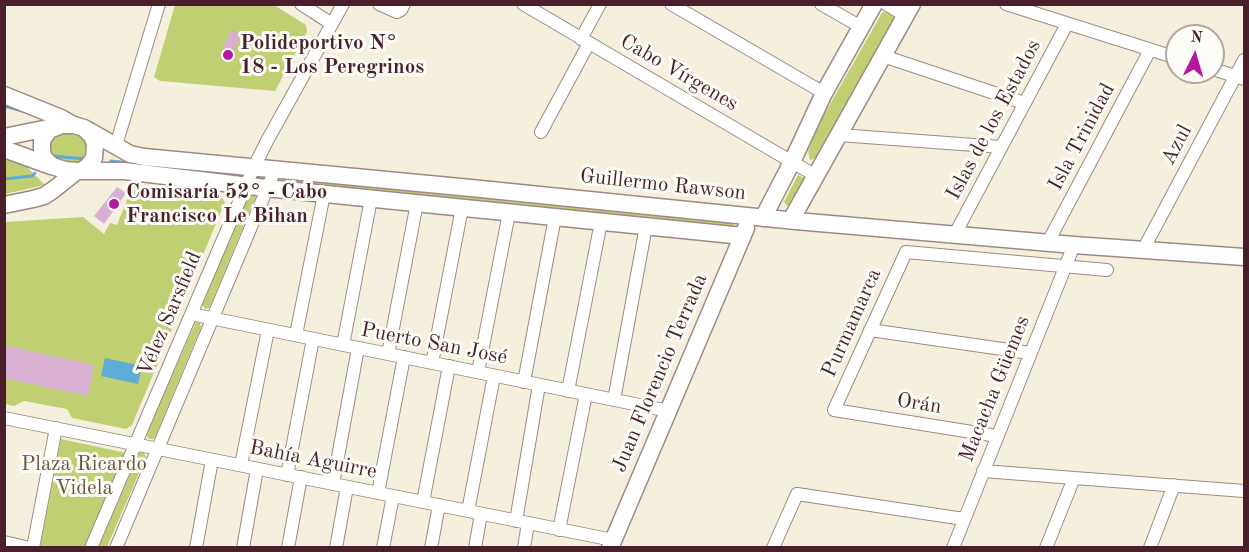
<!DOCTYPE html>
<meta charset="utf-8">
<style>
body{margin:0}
#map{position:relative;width:1249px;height:552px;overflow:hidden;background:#f5f0dd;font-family:"Old Standard TT",serif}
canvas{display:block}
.frame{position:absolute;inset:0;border:6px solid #4a1f2b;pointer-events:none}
.north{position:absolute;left:1165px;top:24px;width:60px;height:60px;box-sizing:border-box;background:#fdfcf7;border:2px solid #b5a4a5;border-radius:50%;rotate:5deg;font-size:16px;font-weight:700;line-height:24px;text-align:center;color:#4a1f2b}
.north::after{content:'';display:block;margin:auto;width:21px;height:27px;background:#b5179e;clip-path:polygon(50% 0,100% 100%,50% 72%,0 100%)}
</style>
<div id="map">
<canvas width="1249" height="552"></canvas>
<div class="frame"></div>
<div class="north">N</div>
</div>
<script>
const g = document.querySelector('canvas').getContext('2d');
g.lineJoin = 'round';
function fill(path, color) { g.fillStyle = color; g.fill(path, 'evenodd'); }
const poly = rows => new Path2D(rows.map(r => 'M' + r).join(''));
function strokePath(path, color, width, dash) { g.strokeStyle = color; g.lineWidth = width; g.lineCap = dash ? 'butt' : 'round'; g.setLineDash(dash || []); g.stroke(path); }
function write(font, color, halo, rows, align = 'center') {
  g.font = font + ' "Old Standard TT",serif'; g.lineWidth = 6; g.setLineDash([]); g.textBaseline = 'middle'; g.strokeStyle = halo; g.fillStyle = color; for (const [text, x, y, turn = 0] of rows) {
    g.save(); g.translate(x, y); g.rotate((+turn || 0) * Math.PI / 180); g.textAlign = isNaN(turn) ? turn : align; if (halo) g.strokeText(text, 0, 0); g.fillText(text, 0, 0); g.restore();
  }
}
const green = poly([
 [175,5,274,5,306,25,307,32,275,91,160,81,154,77],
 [886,11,898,16,817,158,810,160,808,151,817,127,882,13],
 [72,129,91,142,85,163,60,165,46,149,56,130],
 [4,160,21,161,45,185,5,194],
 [798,175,804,178,792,204,787,206,784,202],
 [285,177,734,223,733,230,284,184],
 [132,187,221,197,225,202,132,425,126,429,72,418,67,409,24,401,14,406,5,404,5,222,83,217,104,234,110,223,117,225],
 [249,193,256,194,256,196,210,306,209,308,205,309,202,304],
 [196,322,200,323,201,327,155,437,153,439,149,439,146,434],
 [61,439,126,453,85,547,40,548],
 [140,452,144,453,146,457,107,547,98,548]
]);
const water = poly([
 [105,358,142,366,138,384,101,376]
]);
const stream = poly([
 [4,106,26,112],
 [51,157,52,156,85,159],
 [111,161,139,164],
 [209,171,242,175],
 [4,179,32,176,35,173]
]);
const building = poly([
 [231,30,241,35,232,55,222,50],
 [117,187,126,193,104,224,94,216],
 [4,345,94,365,88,396,4,378]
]);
const street = poly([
 [301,4,332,24],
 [379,4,397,12,401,10,404,4],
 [523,4,816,176],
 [671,4,824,93],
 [821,4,861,27],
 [886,4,906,16],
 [1006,4,1177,58],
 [581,39,600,4],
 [883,56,1024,103],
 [1213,69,1244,79],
 [541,132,589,43],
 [839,135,1001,147],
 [116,145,159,4],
 [955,234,1067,24],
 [1048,242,1150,50],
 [1143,250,1244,60],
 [191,314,669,411],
 [870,330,1030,353],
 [296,335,324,194],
 [343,345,371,199],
 [388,354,417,203],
 [432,363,462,208],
 [478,372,509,213],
 [524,382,555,217],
 [568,391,601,222],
 [614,400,646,226],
 [4,418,613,540],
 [997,436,834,410,906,252,1107,270],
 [241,465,268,330],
 [983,471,1244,491],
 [287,475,313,339],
 [333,484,358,348],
 [378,493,404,357],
 [423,502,449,366],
 [468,511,494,376],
 [516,521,539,385],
 [559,530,586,394],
 [4,542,30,548],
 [33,548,56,428],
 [91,548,254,167,267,141,343,4],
 [116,548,275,170],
 [196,548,212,460],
 [243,548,257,469],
 [288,548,301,477],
 [336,548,347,487],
 [383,548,393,496],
 [431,548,439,505],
 [475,548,481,514],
 [524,548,528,523],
 [773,548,797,494,964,519],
 [953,548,1074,245],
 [1046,548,1074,478],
 [1150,548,1174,485]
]);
const secondary = poly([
 [4,95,61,118,73,125],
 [84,128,130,154,144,157,471,188,796,221,1074,245,1244,257],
 [4,137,53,127],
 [4,149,51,166],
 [81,171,88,166,94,158,95,144,92,136,84,128,74,125,62,125,49,130,44,137,42,141,42,149,43,157,52,166,65,170,77,171,124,171,266,188,743,236],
 [4,205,33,199,44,196,53,190,77,171],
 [763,218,792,162,824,93,874,4],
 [791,220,912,4],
 [610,548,746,228]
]);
const markers = [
 [228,55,6,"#b5179e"],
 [114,204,6,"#b5179e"]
];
const poiNames = [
 ["Polideportivo N°",240,43],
 ["18 - Los Peregrinos",240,67],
 ["Comisaría 52° - Cabo",126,192],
 ["Francisco Le Bihan",126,216]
];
const streetNames = [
 ["Cabo Vírgenes",679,73,30],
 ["Islas de los Estados",994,120,-62],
 ["Isla Trinidad",1082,137,-62],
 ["Azul",1177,145,-62],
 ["Guillermo Rawson",663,185,6],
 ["Vélez Sarsfield",170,314,-67],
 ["Purmamarca",852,323,-66],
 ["Puerto San José",434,344,11],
 ["Juan Florencio Terrada",660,373,-67],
 ["Macacha Güemes",995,389,-68],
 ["Orán",919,404,9],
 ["Bahía Aguirre",313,460,11]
];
const parkNames = [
 ["Plaza Ricardo",84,464],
 ["Videla",84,488]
];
fill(green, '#bfcf72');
fill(water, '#5cacd6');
strokePath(stream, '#5cacd6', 3);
fill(building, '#d7b0d1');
strokePath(street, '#a08884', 14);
strokePath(secondary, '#a08884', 19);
strokePath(street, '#fff', 12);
strokePath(secondary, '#fff', 16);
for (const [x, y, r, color] of markers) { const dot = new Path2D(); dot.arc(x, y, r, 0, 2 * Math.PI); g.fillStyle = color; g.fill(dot); strokePath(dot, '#fdfcf7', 2); }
write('bold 21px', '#4a1f2b', '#fdfcf7', poiNames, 'left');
write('21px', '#4a1f2b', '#fdfcf7', streetNames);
write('21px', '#6d5440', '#fdfcf7', parkNames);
</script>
